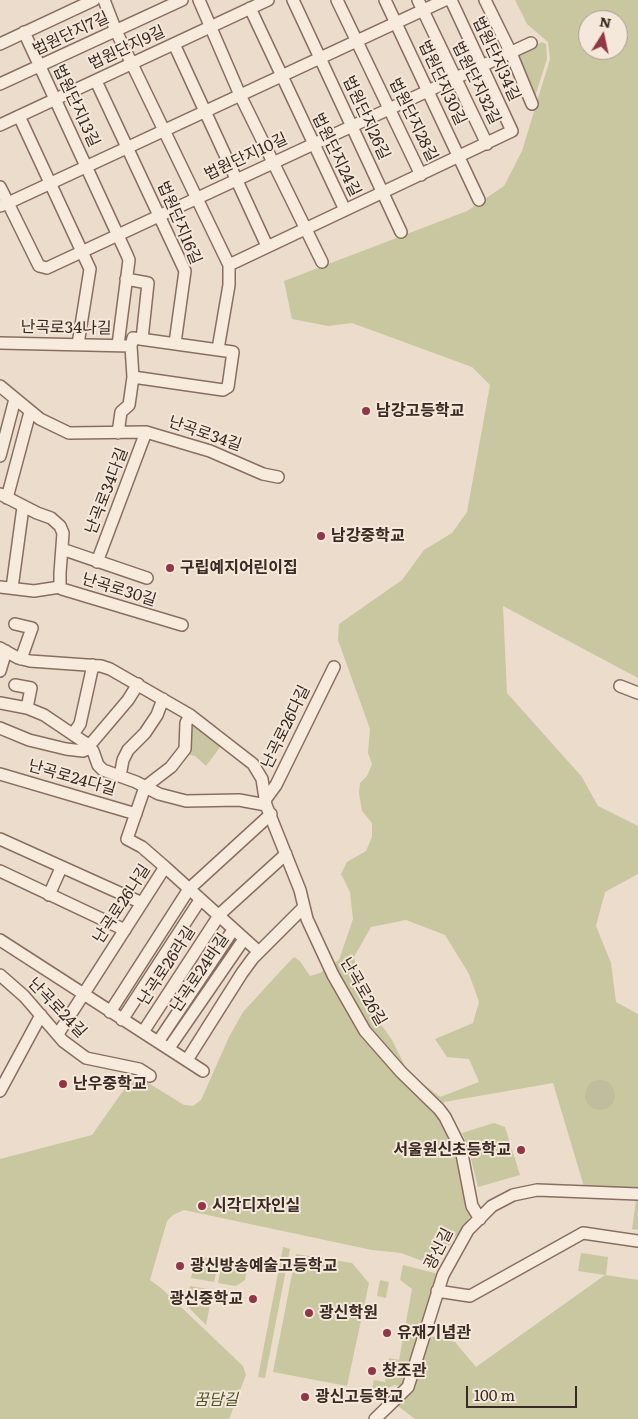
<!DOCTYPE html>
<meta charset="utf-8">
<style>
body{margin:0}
#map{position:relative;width:638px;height:1419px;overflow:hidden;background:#ecdccb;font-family:Literata,serif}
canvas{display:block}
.north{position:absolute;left:578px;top:10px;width:50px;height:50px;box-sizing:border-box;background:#f4e8da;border:1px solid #aa9c91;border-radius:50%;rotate:10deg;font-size:14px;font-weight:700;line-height:20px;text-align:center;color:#3a2a23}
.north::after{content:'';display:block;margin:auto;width:18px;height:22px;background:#923547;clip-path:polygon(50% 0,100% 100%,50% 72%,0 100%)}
.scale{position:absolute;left:466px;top:1386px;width:111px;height:22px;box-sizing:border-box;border:2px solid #3a2a23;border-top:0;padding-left:6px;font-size:15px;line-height:18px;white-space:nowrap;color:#3a2a23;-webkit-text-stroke:4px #f4e8da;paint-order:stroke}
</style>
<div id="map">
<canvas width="638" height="1419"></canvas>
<div class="north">N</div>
<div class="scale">100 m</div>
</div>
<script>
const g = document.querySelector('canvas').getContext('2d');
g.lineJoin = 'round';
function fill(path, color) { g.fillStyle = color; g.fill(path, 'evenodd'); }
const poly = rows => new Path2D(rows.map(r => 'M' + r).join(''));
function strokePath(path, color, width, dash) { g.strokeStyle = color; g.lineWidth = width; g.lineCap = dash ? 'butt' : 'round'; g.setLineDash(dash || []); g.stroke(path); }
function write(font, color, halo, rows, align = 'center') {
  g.font = font + ' Literata,"Noto Sans KR",serif'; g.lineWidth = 4; g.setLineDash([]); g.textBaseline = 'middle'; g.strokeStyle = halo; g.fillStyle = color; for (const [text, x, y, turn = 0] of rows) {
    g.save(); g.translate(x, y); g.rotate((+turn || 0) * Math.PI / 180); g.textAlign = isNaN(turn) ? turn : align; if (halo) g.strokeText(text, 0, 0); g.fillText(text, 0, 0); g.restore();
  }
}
const green = poly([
 [515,0,638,0,638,678,503,606,507,693,582,777,598,806,638,826,638,874,605,892,596,926,611,963,616,1002,638,1014,638,1230,632,1229,637,1194,585,1190,553,1083,444,1102,434,1114,445,1126,456,1153,464,1184,465,1208,470,1216,462,1232,451,1239,451,1244,428,1263,401,1253,372,1250,184,1210,173,1215,167,1221,150,1280,161,1288,243,1366,246,1375,229,1419,0,1419,0,1159,92,1135,130,1081,137,1076,184,1105,193,1106,201,1100,229,1037,243,1012,287,964,294,957,300,961,310,976,320,973,339,960,353,919,350,892,341,874,347,862,366,851,372,837,372,823,362,811,359,793,360,783,367,776,372,764,368,753,370,729,338,640,339,624,402,580,424,550,452,533,467,512,490,385,472,367,352,323,328,326,292,319,284,281,467,211,504,186,522,151,550,59,548,42,527,24],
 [588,20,618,20,618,50,588,50],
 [406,920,445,935,469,974,479,1002,473,1023,435,1039,447,1057,469,1059,479,1082,440,1097,408,1072,392,1040,361,996,354,957,371,927],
 [542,42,546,44,547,59,533,103,513,56],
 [190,722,221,743,221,746,206,766,195,756,186,754],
 [494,1123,505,1127,520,1175,478,1187,468,1147,462,1133],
 [283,1247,290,1249,265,1378,258,1377],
 [581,1253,608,1257,606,1275,638,1280,638,1419,415,1419,394,1403,407,1387,394,1385,370,1397,374,1380,385,1382,389,1358,399,1360,412,1289,400,1280,403,1265,443,1275,426,1335,455,1342,476,1367,605,1275,578,1271],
 [296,1254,352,1263,369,1283,347,1386,273,1372],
 [196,1256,219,1260,214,1282,191,1278],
 [222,1261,248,1266,245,1280,236,1286,218,1283],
 [380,1280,389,1282,386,1298,377,1296],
 [190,1286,213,1290,206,1325,186,1305]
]);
const cemetery = poly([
 '585 1095a15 15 0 1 1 30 0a15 15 0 1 1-30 0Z'
]);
const minor = poly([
 [104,0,116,31,229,265,229,285,218,349],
 [199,0,240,95,322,262],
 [293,0,401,232],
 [337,0,421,175],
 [385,0,479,200],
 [418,0,487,144],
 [485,0,511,53,532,104],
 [250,8,345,210],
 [24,32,127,255,129,260,118,345],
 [0,44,94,0],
 [174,44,267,246],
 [96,81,185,271,175,343],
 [0,84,182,0],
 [19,116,90,269,78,344],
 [0,125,268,0],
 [0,187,8,203,445,0],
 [0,206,8,203,39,266,47,268,531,43],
 [229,265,512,131,451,0],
 [126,279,148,283,142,339],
 [0,343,131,346,133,338,233,352,228,387,223,390,133,377],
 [0,386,40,419,69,433,146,432,210,451,263,474,278,477],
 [118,433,121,412,129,405,133,377,131,346],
 [0,456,15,399],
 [0,494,37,513,51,518,60,526,63,533,60,573,60,587,62,589,182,625],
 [7,498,30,412],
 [62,549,147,578],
 [97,562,146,432],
 [0,587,34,591,60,587],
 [12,588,23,507],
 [15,624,32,628,21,659],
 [0,648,18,658,30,661,101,666,110,669,190,715,253,764,262,779,266,805,300,890,307,919,333,975,365,1031,401,1072,439,1109,445,1117,461,1149,472,1206,480,1219],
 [0,671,6,651],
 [15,685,31,688,27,708],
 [620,686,638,693],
 [0,703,27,708,44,715,87,744,93,751,98,765,103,770,136,782,159,794,186,801,239,800,266,805],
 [0,728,29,740,66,749,83,751,90,748],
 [73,734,80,724,93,665],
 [89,746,128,700,138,684],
 [0,774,136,814],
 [120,776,123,760,128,750,145,733,157,715,163,699],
 [265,800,276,785,334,667],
 [0,839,142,903],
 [165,867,259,952],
 [0,871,125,930],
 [49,895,61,868],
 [0,940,203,1071],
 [0,975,24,996,63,1041,86,1058,139,1069,150,1076],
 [110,1012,189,889,271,814],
 [122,1020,200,900],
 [143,1032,220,914,286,854],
 [58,1034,165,867,142,847,127,839,145,787,171,767,185,749,186,723,190,715],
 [158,1042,233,930],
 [169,1048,244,939],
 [187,1060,242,973,253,958,304,907],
 [0,1091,41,1015],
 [437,1291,470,1296,583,1233,638,1241],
 [375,1419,408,1387,443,1275,468,1230,492,1206,513,1195,537,1190,638,1194]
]);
const markers = [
 [366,411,5,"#923547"],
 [321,536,5,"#923547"],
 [170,568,5,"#923547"],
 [63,1084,5,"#923547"],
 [521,1150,5,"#923547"],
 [202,1206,5,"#923547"],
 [180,1266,5,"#923547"],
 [253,1299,5,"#923547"],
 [309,1313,5,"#923547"],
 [387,1333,5,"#923547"],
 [372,1371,5,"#923547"],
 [305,1397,5,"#923547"]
];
const streetNames = [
 ["법원단지7길",71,34,-25],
 ["법원단지9길",127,48,-25],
 ["법원단지34길",496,59,65],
 ["법원단지30길",442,83,65],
 ["법원단지32길",476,83,64],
 ["법원단지13길",76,106,65],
 ["법원단지26길",366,118,65],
 ["법원단지28길",413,120,64],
 ["법원단지24길",336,155,64],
 ["법원단지10길",246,157,-25],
 ["법원단지16길",179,223,67],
 ["난곡로34나길",66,328,1],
 ["난곡로34길",205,434,19],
 ["난곡로34다길",107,491,-69],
 ["난곡로30길",119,590,17],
 ["난곡로26다길",286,727,-64],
 ["난곡로24다길",72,778,16],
 ["난곡로26나길",122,904,-57],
 ["난곡로26라길",167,966,-57],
 ["난곡로24바길",200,973,-56],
 ["난곡로26길",363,992,60],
 ["난곡로24길",57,1008,46],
 ["광신길",439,1249,-63]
];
const poiNames = [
 ["남강고등학교",376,411],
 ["남강중학교",331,536],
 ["구립예지어린이집",180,568],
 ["난우중학교",73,1084],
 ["서울원신초등학교",511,1150,"right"],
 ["시각디자인실",212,1206],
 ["광신방송예술고등학교",190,1266],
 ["광신중학교",243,1299,"right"],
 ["광신학원",319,1313],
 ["유재기념관",397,1333],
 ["창조관",382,1371],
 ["광신고등학교",315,1397]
];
const parkNames = [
 ["꿈담길",216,1400]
];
fill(green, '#c9c7a0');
fill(cemetery, '#bfbd9e');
strokePath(minor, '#886e61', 14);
strokePath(minor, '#f7ebde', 11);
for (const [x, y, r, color] of markers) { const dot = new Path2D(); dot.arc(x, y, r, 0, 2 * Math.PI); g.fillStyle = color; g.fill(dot); strokePath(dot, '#f4e8da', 2); }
write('16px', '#3a2a23', '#f4e8da', streetNames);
write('bold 16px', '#3a2a23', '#f4e8da', poiNames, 'left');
write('italic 16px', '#51542b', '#f4e8da', parkNames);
</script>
